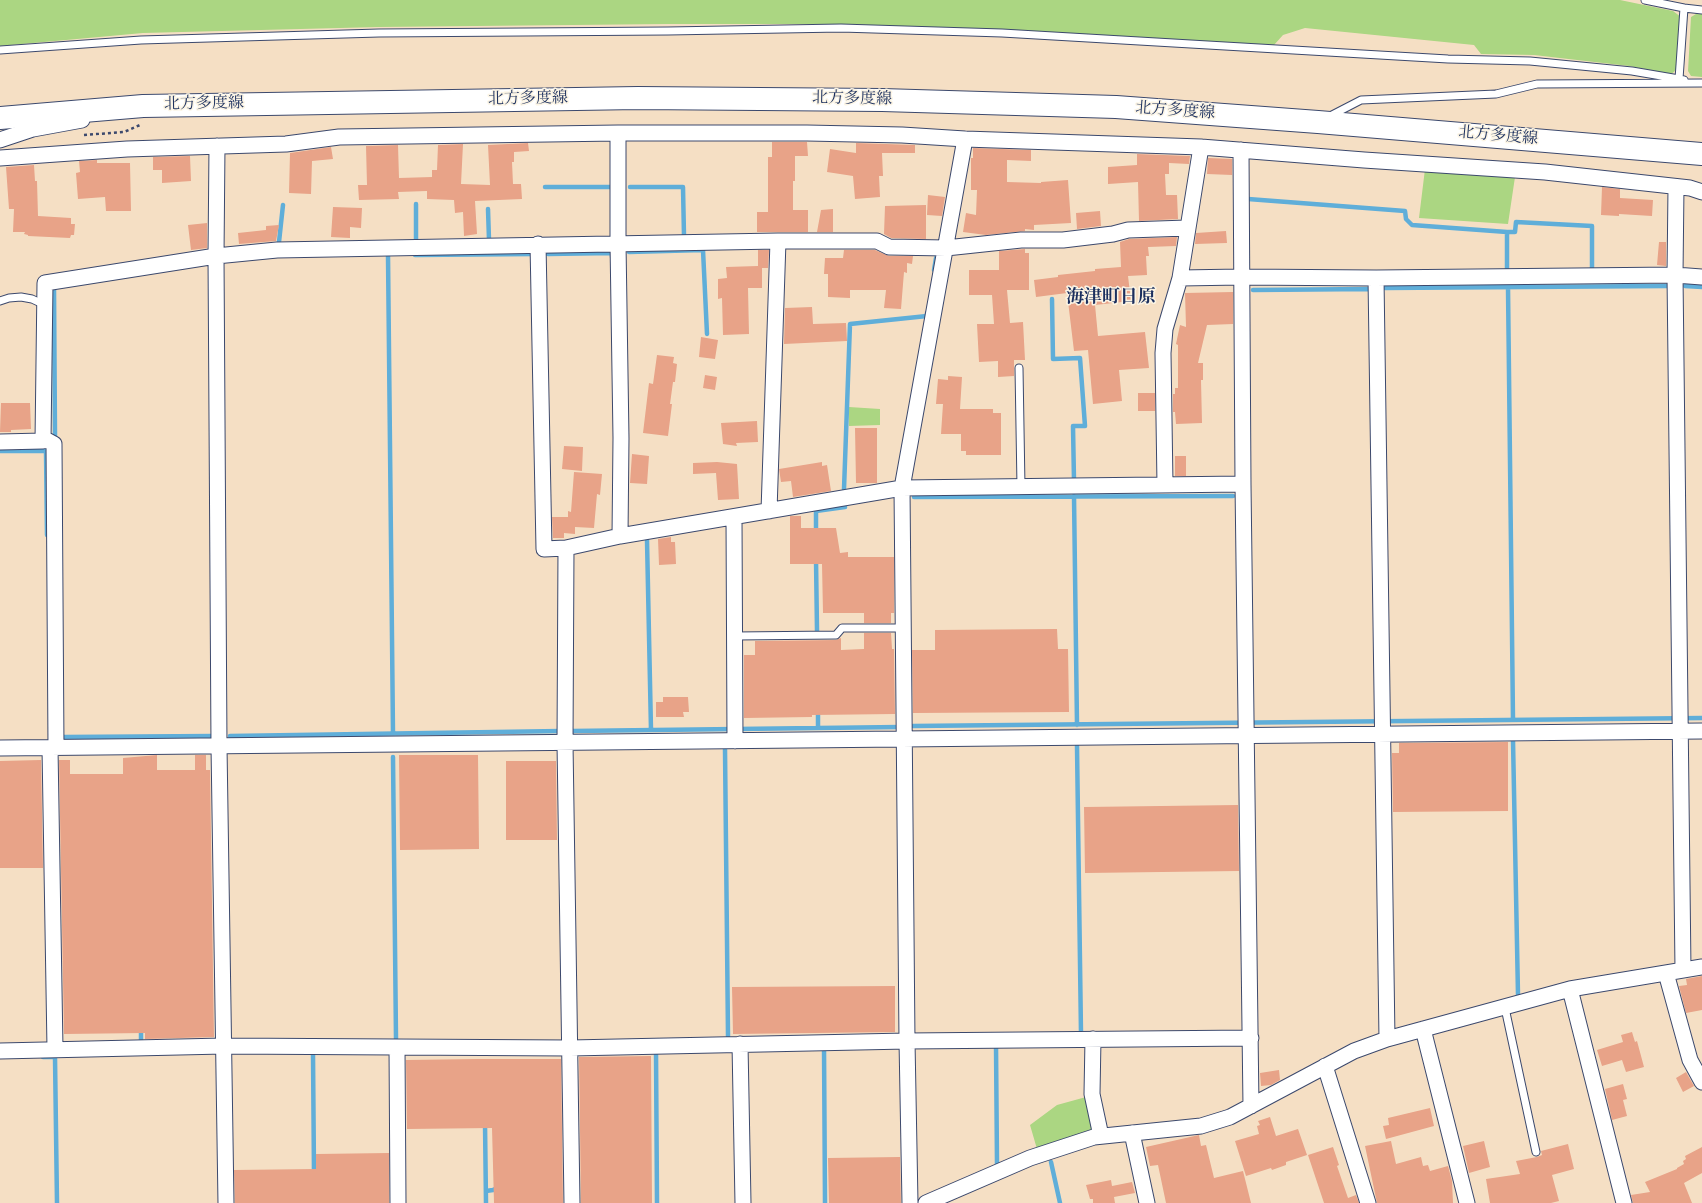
<!DOCTYPE html>
<meta charset="utf-8">
<style>
body{margin:0}
canvas{display:block;background:#f5dfc4}
</style>
<canvas width="1702" height="1203"></canvas>
<script>
const g = document.querySelector('canvas').getContext('2d');
g.lineJoin = 'round';
function fill(path, color) { g.fillStyle = color; g.fill(path, 'evenodd'); }
const poly = rows => new Path2D(rows.map(r => 'M' + r).join(''));
function strokePath(path, color, width, dash) { g.strokeStyle = color; g.lineWidth = width; g.lineCap = dash ? 'butt' : 'round'; g.setLineDash(dash || []); g.stroke(path); }
function write(font, color, halo, rows, align = 'center') {
  g.font = font + ' Vollkorn,"Noto Serif JP",serif'; g.lineWidth = 3; g.setLineDash([]); g.textBaseline = 'middle'; g.strokeStyle = halo; g.fillStyle = color; for (const [text, x, y, turn = 0] of rows) {
    g.save(); g.translate(x, y); g.rotate((+turn || 0) * Math.PI / 180); g.textAlign = isNaN(turn) ? turn : align; if (halo) g.strokeText(text, 0, 0); g.fillText(text, 0, 0); g.restore();
  }
}
const green = poly([
 [0,0,1620,0,1673,11,1681,17,1676,69,1674,72,1671,74,1629,66,1534,55,1481,54,1474,45,1305,28,1283,35,1274,45,1002,30,844,24,669,24,379,27,143,33,0,46],
 [1696,14,1702,14,1702,77,1691,76,1688,71,1691,17],
 [1425,169,1515,177,1508,224,1419,218],
 [849,407,880,409,880,425,849,426],
 [1086,1097,1095,1129,1037,1149,1030,1125,1057,1105]
]);
const stream = poly([
 [545,187,611,187],
 [630,187,683,187,684,236],
 [1248,199,1405,211,1406,219,1412,225,1507,232,1507,270],
 [488,209,489,240],
 [1507,232,1515,232,1516,222,1592,226,1592,268],
 [416,240,416,204],
 [279,242,283,205],
 [629,252,703,250,707,334],
 [548,254,612,253,612,257],
 [388,255,393,734],
 [415,255,535,254],
 [934,270,936,258],
 [1685,286,1702,287],
 [1508,287,1513,720],
 [1385,288,1667,286],
 [1253,290,1372,289,1372,291],
 [1052,299,1053,359,1080,358,1085,426,1073,426,1074,481],
 [55,436,54,287,56,286],
 [0,451,46,451,47,535],
 [844,489,850,324,927,316,927,313],
 [1074,496,1077,725],
 [914,497,1233,496],
 [816,534,816,511,845,507],
 [647,540,651,730],
 [816,559,817,631],
 [818,710,818,728],
 [913,726,1702,718],
 [572,731,900,727],
 [230,736,561,731],
 [64,737,214,736],
 [1513,740,1518,995],
 [1077,746,1081,1034],
 [725,749,728,1036],
 [393,757,396,1039],
 [141,1028,141,1041],
 [822,1046,824,1046,825,1203],
 [656,1050,657,1203],
 [313,1053,314,1175],
 [43,1057,55,1057,57,1203],
 [485,1123,486,1203],
 [1051,1162,1060,1203],
 [997,1165,996,1045,999,1045],
 [486,1191,493,1190,499,1187]
]);
const building = poly([
 [772,142,807,142,808,156,795,156,795,181,793,181,793,210,808,210,808,232,757,232,757,212,768,212,768,157,772,157],
 [528,143,529,151,514,152,514,162,512,162,513,184,521,184,522,199,475,201,477,234,464,236,463,212,455,213,454,200,427,199,427,191,398,192,399,199,359,200,358,185,367,185,366,146,398,145,399,178,432,177,432,170,437,170,438,145,463,144,461,184,490,185,488,145],
 [856,143,915,145,915,153,882,153,883,176,879,176,880,197,855,199,853,176,827,172,830,149,856,153],
 [331,147,333,159,312,161,311,194,289,193,290,153],
 [973,148,1031,150,1031,161,1007,160,1007,182,1041,183,1041,182,1068,180,1071,223,1034,225,1034,230,1025,229,1025,231,986,235,963,232,966,213,976,215,977,190,971,190,971,158,973,158],
 [1137,154,1190,156,1189,164,1169,163,1169,174,1165,174,1166,195,1177,195,1178,219,1139,221,1138,182,1108,184,1108,167,1137,165],
 [190,156,191,181,162,183,162,170,153,170,153,157],
 [1208,158,1232,159,1232,175,1207,174],
 [97,160,97,163,130,163,131,211,106,211,105,197,78,199,76,173,80,172,79,161],
 [34,165,35,181,37,181,38,216,71,218,71,224,75,224,74,235,71,235,70,238,28,236,28,235,24,234,25,232,13,232,14,209,9,209,6,167],
 [1602,187,1620,189,1620,198,1653,200,1652,216,1619,214,1619,216,1601,215],
 [928,195,945,197,942,216,927,215],
 [926,205,926,239,891,238,884,234,885,206],
 [333,207,362,208,361,228,350,227,350,238,331,237],
 [833,209,833,232,817,232,821,210],
 [1100,211,1101,226,1077,229,1076,213],
 [207,223,207,248,191,250,188,225],
 [279,225,276,241,239,244,238,233,266,230,266,226],
 [1226,231,1227,243,1195,244,1196,233],
 [1177,237,1176,246,1148,247,1149,256,1146,256,1147,275,1128,276,1131,301,1095,305,1098,336,1145,332,1149,368,1119,370,1122,401,1093,404,1088,350,1074,351,1067,293,1036,297,1034,280,1058,277,1058,275,1095,271,1095,269,1121,267,1120,242,1129,239],
 [1659,242,1666,242,1666,266,1657,265],
 [1025,249,1025,253,1029,253,1029,290,1007,290,1010,323,1023,322,1025,360,1014,360,1014,376,998,377,998,361,979,362,977,324,994,324,992,295,969,295,969,270,999,270,999,251],
 [758,250,769,250,768,268,762,268,762,288,748,288,749,334,723,335,722,298,718,299,718,279,727,278,726,267,758,266],
 [844,250,875,250,889,256,913,256,912,264,907,263,907,273,904,272,901,309,884,308,886,290,850,290,850,298,828,297,828,274,824,274,825,258,843,258],
 [1233,292,1233,324,1207,325,1198,363,1203,363,1203,380,1201,380,1202,423,1176,424,1175,412,1173,412,1173,394,1175,394,1175,388,1178,388,1178,345,1176,344,1180,325,1186,327,1185,293],
 [812,307,813,324,846,323,847,341,784,344,785,308],
 [701,337,718,340,715,359,699,357],
 [657,355,674,357,673,363,677,364,675,382,673,382,670,404,672,404,668,436,643,433,649,383,653,384],
 [705,375,717,377,715,390,703,388],
 [948,376,962,377,960,409,993,409,993,413,1001,413,1001,455,966,455,966,451,961,451,961,434,941,434,943,404,936,404,938,379,948,380],
 [1138,393,1155,393,1155,411,1138,411],
 [1,403,30,403,31,429,11,430,11,432,0,432],
 [757,421,758,442,736,443,737,446,723,444,721,423],
 [855,428,877,428,877,483,856,483],
 [564,446,583,447,582,471,562,469],
 [632,454,649,456,647,484,630,483],
 [1175,456,1186,456,1186,476,1175,476],
 [717,462,737,464,739,499,718,500,716,473,693,474,693,463],
 [822,462,822,466,827,465,831,491,793,497,791,481,781,482,779,469],
 [574,472,602,474,600,495,597,494,594,528,575,527,575,534,564,533,564,538,553,538,552,517,568,517,568,511,571,512],
 [790,516,801,516,801,528,836,528,840,553,848,552,848,557,894,557,894,613,891,613,891,623,864,623,864,613,823,613,822,564,790,564],
 [671,537,671,542,675,542,676,564,659,565,658,539],
 [1057,629,1058,649,1068,649,1069,712,913,713,912,650,935,650,935,630],
 [864,633,891,633,892,649,894,649,895,714,812,715,812,717,744,718,744,655,755,655,755,641,836,640,841,638,841,650,864,649],
 [663,697,688,697,689,712,683,712,684,717,656,717,656,702,663,702],
 [1508,742,1508,811,1393,812,1392,753,1399,753,1399,743],
 [157,755,157,770,195,770,195,755,206,755,206,770,210,770,214,1037,145,1039,145,1033,64,1034,59,760,70,760,70,774,123,774,123,758],
 [399,755,478,755,479,849,400,850],
 [41,760,43,868,0,868,0,761],
 [506,761,556,761,557,840,506,840],
 [1238,805,1239,871,1085,873,1084,807],
 [1702,976,1702,1010,1686,1013,1679,986,1687,985,1686,979],
 [895,986,895,1032,733,1034,732,987],
 [1632,1032,1635,1042,1637,1041,1644,1067,1626,1072,1622,1060,1602,1066,1597,1050,1623,1042,1621,1035],
 [651,1056,652,1203,581,1203,579,1057],
 [478,1059,561,1059,563,1203,494,1203,492,1128,407,1129,406,1060],
 [1279,1070,1280,1080,1271,1085,1261,1086,1260,1073],
 [1686,1072,1694,1086,1683,1092,1676,1078],
 [1623,1084,1627,1099,1623,1100,1627,1116,1612,1120,1605,1089],
 [1430,1108,1434,1126,1386,1139,1383,1126,1389,1125,1388,1118],
 [1270,1117,1276,1136,1298,1129,1307,1155,1286,1162,1286,1165,1272,1170,1271,1168,1246,1176,1235,1141,1259,1134,1257,1126,1260,1125,1258,1121],
 [1199,1135,1201,1146,1206,1145,1214,1178,1243,1171,1251,1203,1166,1203,1158,1165,1150,1166,1146,1147],
 [1391,1141,1396,1164,1421,1157,1423,1166,1428,1165,1430,1171,1448,1166,1452,1181,1453,1203,1377,1203,1365,1146],
 [1484,1141,1490,1167,1469,1173,1463,1146],
 [1568,1144,1574,1169,1552,1175,1559,1201,1551,1203,1490,1203,1486,1179,1520,1174,1516,1161,1537,1157,1542,1155,1541,1151],
 [1333,1147,1339,1165,1337,1166,1348,1198,1356,1195,1359,1203,1324,1203,1308,1155],
 [1702,1147,1702,1173,1684,1183,1692,1203,1633,1203,1631,1195,1650,1192,1645,1182,1677,1169,1677,1168,1684,1164,1683,1161,1686,1159,1685,1156],
 [389,1153,389,1203,235,1203,234,1170,316,1169,316,1154],
 [900,1157,901,1203,829,1203,828,1158],
 [1111,1180,1112,1186,1132,1182,1135,1193,1114,1197,1115,1203,1093,1203,1093,1199,1090,1199,1086,1185]
]);
const path = poly([
 [84,135,124,132,140,125]
]);
const lane = poly([
 [1645,0,1684,8],
 [0,50,141,40,379,33,668,31,841,28,1002,33,1448,59,1530,61,1632,71,1679,79],
 [1684,80,1679,79,1684,8,1702,10],
 [1330,116,1361,100,1496,94,1537,84,1702,83],
 [0,301,9,298,21,297,32,299,45,305],
 [1019,368,1021,487],
 [735,636,836,635,842,628,904,628],
 [1505,1008,1536,1152]
]);
const street = poly([
 [618,133,618,243,621,438,620,536],
 [0,140,33,129,82,120],
 [217,146,216,256,219,746,226,1203],
 [1241,150,1243,484,1251,1106],
 [0,158,127,149,286,144,339,137,618,133,807,133,902,135,965,139,1201,147,1364,160,1545,172,1690,188,1702,192],
 [1676,187,1675,275,1683,970],
 [538,244,544,549,566,548],
 [1180,278,1241,277,1376,278,1675,275,1702,277],
 [1376,278,1387,1039],
 [43,438,54,444,56,748],
 [0,442,43,441,45,283,216,256,277,250,778,241,877,241,889,247,946,248,1021,240,1063,240,1113,234,1128,230,1187,228],
 [1165,485,1163,353,1165,329,1180,278,1201,147],
 [769,511,778,241],
 [734,517,735,741],
 [0,748,1702,731],
 [50,748,55,1049],
 [1666,973,1690,1060,1702,1082],
 [1570,989,1624,1203],
 [1423,1029,1467,1203],
 [1093,1039,1092,1094,1101,1136],
 [740,1044,743,1203],
 [397,1047,398,1203],
 [0,1051,224,1046,570,1048,907,1041,1251,1038],
 [1325,1066,1368,1203],
 [1132,1133,1147,1203],
 [572,1203,565,743,566,548,620,536,902,488,1243,484],
 [910,1203,907,1041,902,488,965,139],
 [926,1203,1030,1158,1094,1137,1201,1126,1230,1117,1354,1051,1387,1039,1570,989,1702,967]
]);
const primary = poly([
 [0,118,143,106,638,98,882,100,1116,107,1318,122,1702,154]
]);
const streetNames = [
 ["北方多度線",528,100,-1],
 ["北方多度線",852,100,1],
 ["北方多度線",204,105,-1],
 ["北方多度線",1175,112,4],
 ["北方多度線",1498,137,5]
];
const quarterNames = [
 ["海津町日原",1111,299]
];
fill(green, '#abd682');
strokePath(stream, '#5faed9', 4.5);
fill(building, '#e8a388');
strokePath(lane, '#3c496d', 9);
strokePath(street, '#3c496d', 17);
strokePath(primary, '#3c496d', 24);
strokePath(path, '#3c496d', 2.5, [3, 3]);
strokePath(lane, '#fff', 7);
strokePath(street, '#fff', 15);
strokePath(primary, '#fff', 22);
write('16px', '#1b2f5e', '#fcf5e5', streetNames);
write('bold 18px', '#1b2f5e', '#fcf5e5', quarterNames);
</script>
